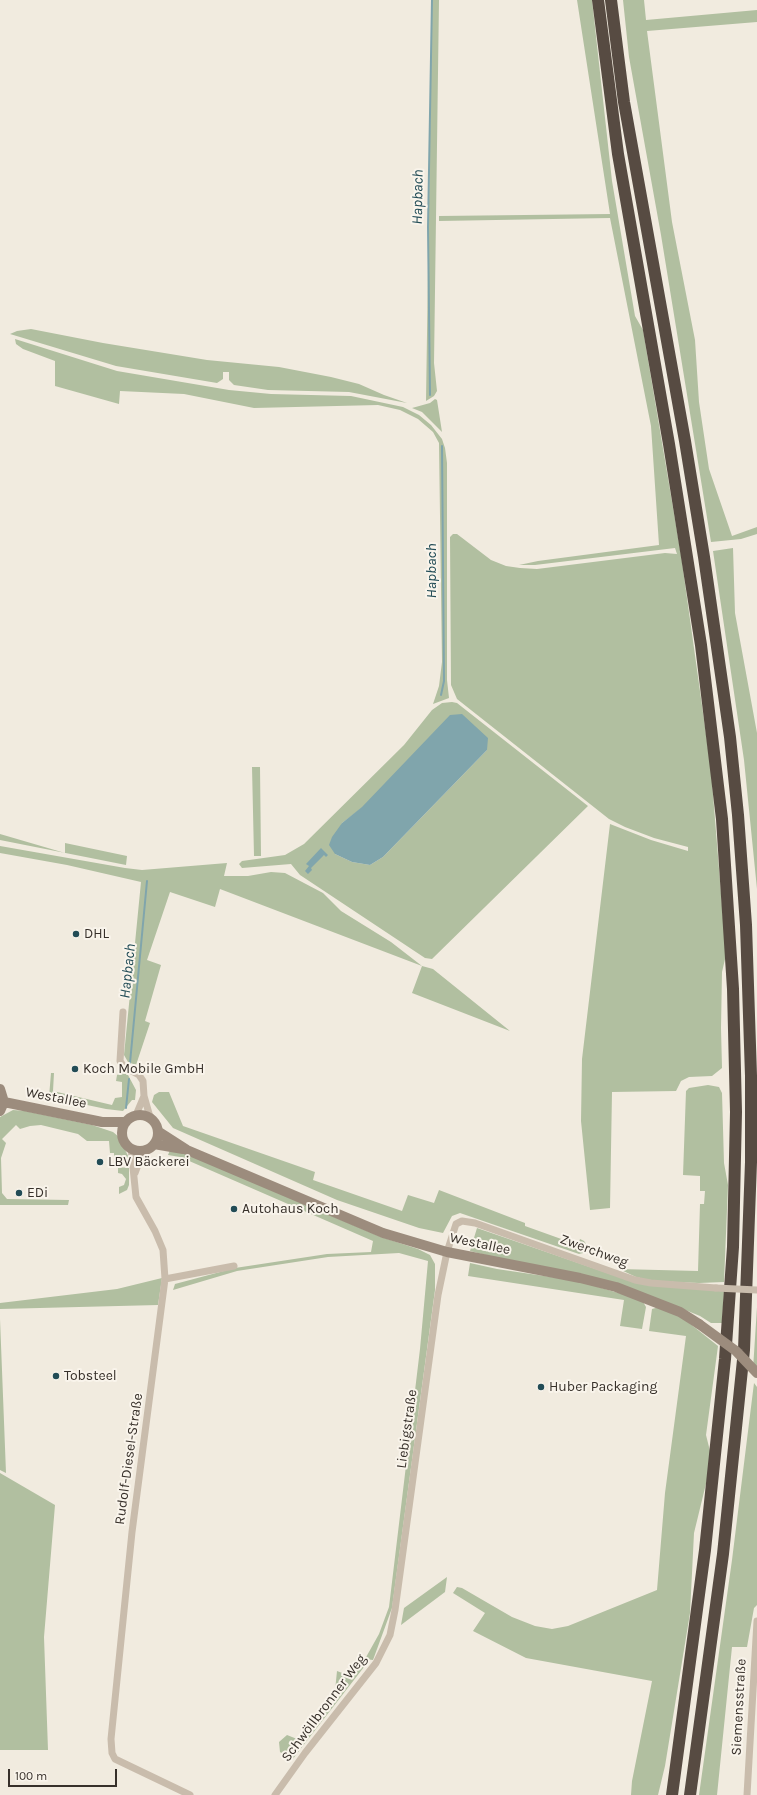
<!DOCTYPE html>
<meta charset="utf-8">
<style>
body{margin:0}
#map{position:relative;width:757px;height:1795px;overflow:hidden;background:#f1ebdf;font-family:Karla,sans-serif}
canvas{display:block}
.scale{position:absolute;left:8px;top:1769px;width:109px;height:18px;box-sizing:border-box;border:2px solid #37302a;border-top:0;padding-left:5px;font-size:12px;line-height:14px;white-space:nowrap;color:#37302a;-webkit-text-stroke:3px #f9f4eb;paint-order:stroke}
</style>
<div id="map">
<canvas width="757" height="1795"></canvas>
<div class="scale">100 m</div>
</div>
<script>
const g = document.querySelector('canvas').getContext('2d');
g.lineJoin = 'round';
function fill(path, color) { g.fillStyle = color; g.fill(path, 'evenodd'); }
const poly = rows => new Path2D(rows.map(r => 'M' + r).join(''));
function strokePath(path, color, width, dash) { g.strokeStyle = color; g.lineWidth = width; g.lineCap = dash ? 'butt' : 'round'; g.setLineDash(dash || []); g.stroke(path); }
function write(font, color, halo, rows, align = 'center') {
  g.font = font + ' Karla,sans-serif'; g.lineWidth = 4; g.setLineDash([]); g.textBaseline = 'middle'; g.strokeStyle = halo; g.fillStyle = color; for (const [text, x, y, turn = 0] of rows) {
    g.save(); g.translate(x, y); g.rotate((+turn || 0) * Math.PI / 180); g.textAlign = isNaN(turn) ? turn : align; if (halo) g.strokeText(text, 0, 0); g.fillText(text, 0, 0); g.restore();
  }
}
const green = poly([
 [432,0,439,0,434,363,437,391,434,396,426,401],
 [577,0,592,0,612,181,635,316,643,330,681,555,711,770,726,955,722,972,721,1028,722,1068,712,1076,689,1077,681,1081,676,1091,612,1092,610,1208,590,1210,581,1121,582,1059,610,824,651,840,688,851,688,847,654,838,625,827,609,819,457,699,451,685,450,537,453,534,457,534,491,560,506,566,520,568,537,569,665,553,677,554,675,548,535,565,519,565,538,561,659,545,651,426,610,218,439,221,439,216,610,214],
 [623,0,644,0,646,20,757,10,757,22,647,31,672,222,695,340,699,402,709,469,732,536,757,527,757,534,741,539,711,542,661,235,629,57],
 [31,329,103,343,207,360,279,367,331,377,359,384,384,395,407,403,349,392,268,390,234,385,229,380,229,372,223,372,223,379,217,383,116,366,10,334,17,331],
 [15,339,117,371,229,390,271,394,351,396,403,407,419,415,431,425,442,439,445,448,447,463,447,680,449,698,433,704,439,686,442,662,439,443,433,432,418,419,400,410,378,405,254,408,184,394,120,391,119,404,55,386,55,361,23,349,16,344],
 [435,399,437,400,442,432,422,412,412,408,430,403],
 [733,548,735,613,757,733,757,889,744,760,713,551],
 [452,702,457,703,588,806,432,959,425,958,300,875,291,864,242,868,239,864,242,861,285,855,304,844,404,745,432,710,442,703],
 [487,750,383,857,370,865,352,862,335,854,342,823,362,808],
 [252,767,260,767,261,856,254,856],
 [0,834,65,853,65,843,127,856,126,865,0,840],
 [0,846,125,868,142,870,227,863,224,876,248,876,271,872,285,873,323,893,341,911,391,942,422,966,433,969,510,1031,412,993,422,966,220,889,215,907,170,892,147,960,161,965,145,1021,150,1023,136,1065,128,1062,124,1055,141,882,67,865,0,853],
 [122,1072,128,1075,136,1090,135,1100,132,1100,123,1111,106,1109,49,1097,51,1073,54,1073,53,1091,112,1105,115,1098,122,1097,122,1082,116,1081,117,1075],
 [708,1085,719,1087,722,1093,724,1163,728,1185,724,1282,699,1283,653,1281,636,1277,619,1269,698,1271,700,1204,704,1204,705,1191,700,1191,700,1176,683,1175,686,1091,689,1088],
 [159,1092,169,1092,183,1126,315,1172,313,1180,402,1211,408,1195,434,1203,439,1190,525,1223,525,1226,578,1245,580,1239,584,1241,587,1245,586,1250,583,1253,579,1254,460,1213,452,1216,443,1233,419,1228,337,1200,173,1128,152,1102,154,1095],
 [13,1110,25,1111,92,1125,113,1132,119,1137,129,1158,125,1159,125,1163,114,1164,114,1153,110,1153,109,1141,87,1141,78,1134,41,1125,30,1126,20,1129,16,1125,2,1139,6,1143,1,1158,2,1193,7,1199,69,1200,68,1205,0,1205,0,1117],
 [170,1150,189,1155,381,1237,418,1249,430,1255,435,1264,435,1290,392,1608,373,1660,365,1659,379,1634,389,1607,420,1349,428,1261,399,1253,328,1257,237,1271,173,1290,175,1284,235,1268,327,1254,371,1252,373,1241,180,1157,168,1155],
 [118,1167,129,1168,129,1185,127,1190,119,1194,119,1187,124,1185,126,1179,122,1174,118,1173],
 [477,1228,636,1283,724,1291,722,1323,711,1323,700,1316,661,1300,470,1251],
 [470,1263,497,1269,578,1281,642,1300,646,1307,642,1329,620,1326,624,1300,468,1276],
 [162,1278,158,1305,0,1309,0,1303,117,1289],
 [659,1307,683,1318,718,1346,706,1435,712,1459,694,1533,690,1613,665,1766,658,1795,631,1795,632,1781,652,1681,526,1658,473,1631,485,1613,453,1593,457,1587,462,1588,512,1617,535,1626,552,1629,568,1626,657,1590,665,1493,686,1336,649,1331,652,1309],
 [757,1307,757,1373,753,1369],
 [0,1319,6,1473,0,1470],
 [754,1383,757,1387,757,1605,754,1608,747,1647,732,1647,717,1795,699,1795,732,1560],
 [0,1473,55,1505,44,1637,48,1750,0,1750],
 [447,1577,445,1592,401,1625,404,1608],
 [359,1660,365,1663,364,1667,292,1760,280,1752,279,1742,287,1735,302,1741,335,1691,337,1671,345,1674]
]);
const water = poly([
 [462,714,488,738,487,750,383,857,370,865,352,862,335,854,329,845,332,837,342,823,362,807,450,715],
 [321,848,328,855,326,857,324,855,311,868,312,870,308,874,305,871,309,866,306,864]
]);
const stream = poly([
 [430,395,428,227,432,0],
 [441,695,444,681,442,446],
 [130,1063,147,881],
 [126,1108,129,1079]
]);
const minor = poly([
 [123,1012,120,1061,124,1067,139,1075,143,1081,144,1096,150,1117],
 [136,1115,144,1096],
 [131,1148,136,1197,155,1231,163,1250,165,1279,132,1532,111,1739,112,1753,115,1759,190,1795],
 [135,1173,143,1151],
 [165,1279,234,1266],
 [275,1795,305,1753,376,1663,390,1635,395,1610,438,1295,447,1252,456,1224,462,1221,475,1223,635,1280,651,1283,716,1288],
 [747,1795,757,1621]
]);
const secondary = poly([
 [0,1089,4,1102,0,1111],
 [4,1102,102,1122,126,1122],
 '122 1133a18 18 0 1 1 36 0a18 18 0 1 1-36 0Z',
 [159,1132,187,1150,383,1233,447,1252,580,1278,616,1287,680,1312,699,1324],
 [154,1144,183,1149]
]);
const motorway = poly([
 [598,0,618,154,669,444,701,645,722,819,733,989,736,1112,733,1247,725,1359,705,1550,672,1795],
 [611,0,624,102,685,441,704,557,730,737,738,815,746,925,751,1076,751,1162,744,1350,723,1554,690,1795]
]);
const minorBridge = poly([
 [716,1288,757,1290]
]);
const secondaryBridge = poly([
 [699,1324,736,1351,757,1373]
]);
const markers = [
 [76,934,4,"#224c56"],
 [75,1069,4,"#224c56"],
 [100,1162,4,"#224c56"],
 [19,1193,4,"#224c56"],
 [234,1209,4,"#224c56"],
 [56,1376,4,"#224c56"],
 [541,1387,4,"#224c56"]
];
const poiNames = [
 ["DHL",84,934],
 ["Koch Mobile GmbH",83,1069],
 ["LBV Bäckerei",108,1162],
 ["EDi",27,1193],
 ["Autohaus Koch",242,1209],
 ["Tobsteel",64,1376],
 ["Huber Packaging",549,1387]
];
const streetNames = [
 ["Westallee",56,1098,11],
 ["Westallee",480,1244,12],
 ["Zwerchweg",594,1251,20],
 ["Liebigstraße",407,1429,-82],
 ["Rudolf-Diesel-Straße",129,1459,-82],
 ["Siemensstraße",739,1707,-87],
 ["Schwöllbronner Weg",324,1708,-53]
];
const waterNames = [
 ["Hapbach",418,197,-89],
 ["Hapbach",432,571,-90],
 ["Hapbach",128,971,-84]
];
fill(green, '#b1bfa0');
fill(water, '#80a5ac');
strokePath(stream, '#80a5ac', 2);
strokePath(minor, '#c9bcac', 7);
strokePath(secondary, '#9c8c7d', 10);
strokePath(motorway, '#574b42', 12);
strokePath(minorBridge, '#c9bcac', 7);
strokePath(secondaryBridge, '#9c8c7d', 10);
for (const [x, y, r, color] of markers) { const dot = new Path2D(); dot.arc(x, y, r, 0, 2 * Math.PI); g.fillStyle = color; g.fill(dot); strokePath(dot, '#f9f4eb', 1.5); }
write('14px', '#37302a', '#f9f4eb', poiNames, 'left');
write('14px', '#37302a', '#f9f4eb', streetNames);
write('italic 15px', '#224c56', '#f9f4eb', waterNames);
</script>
